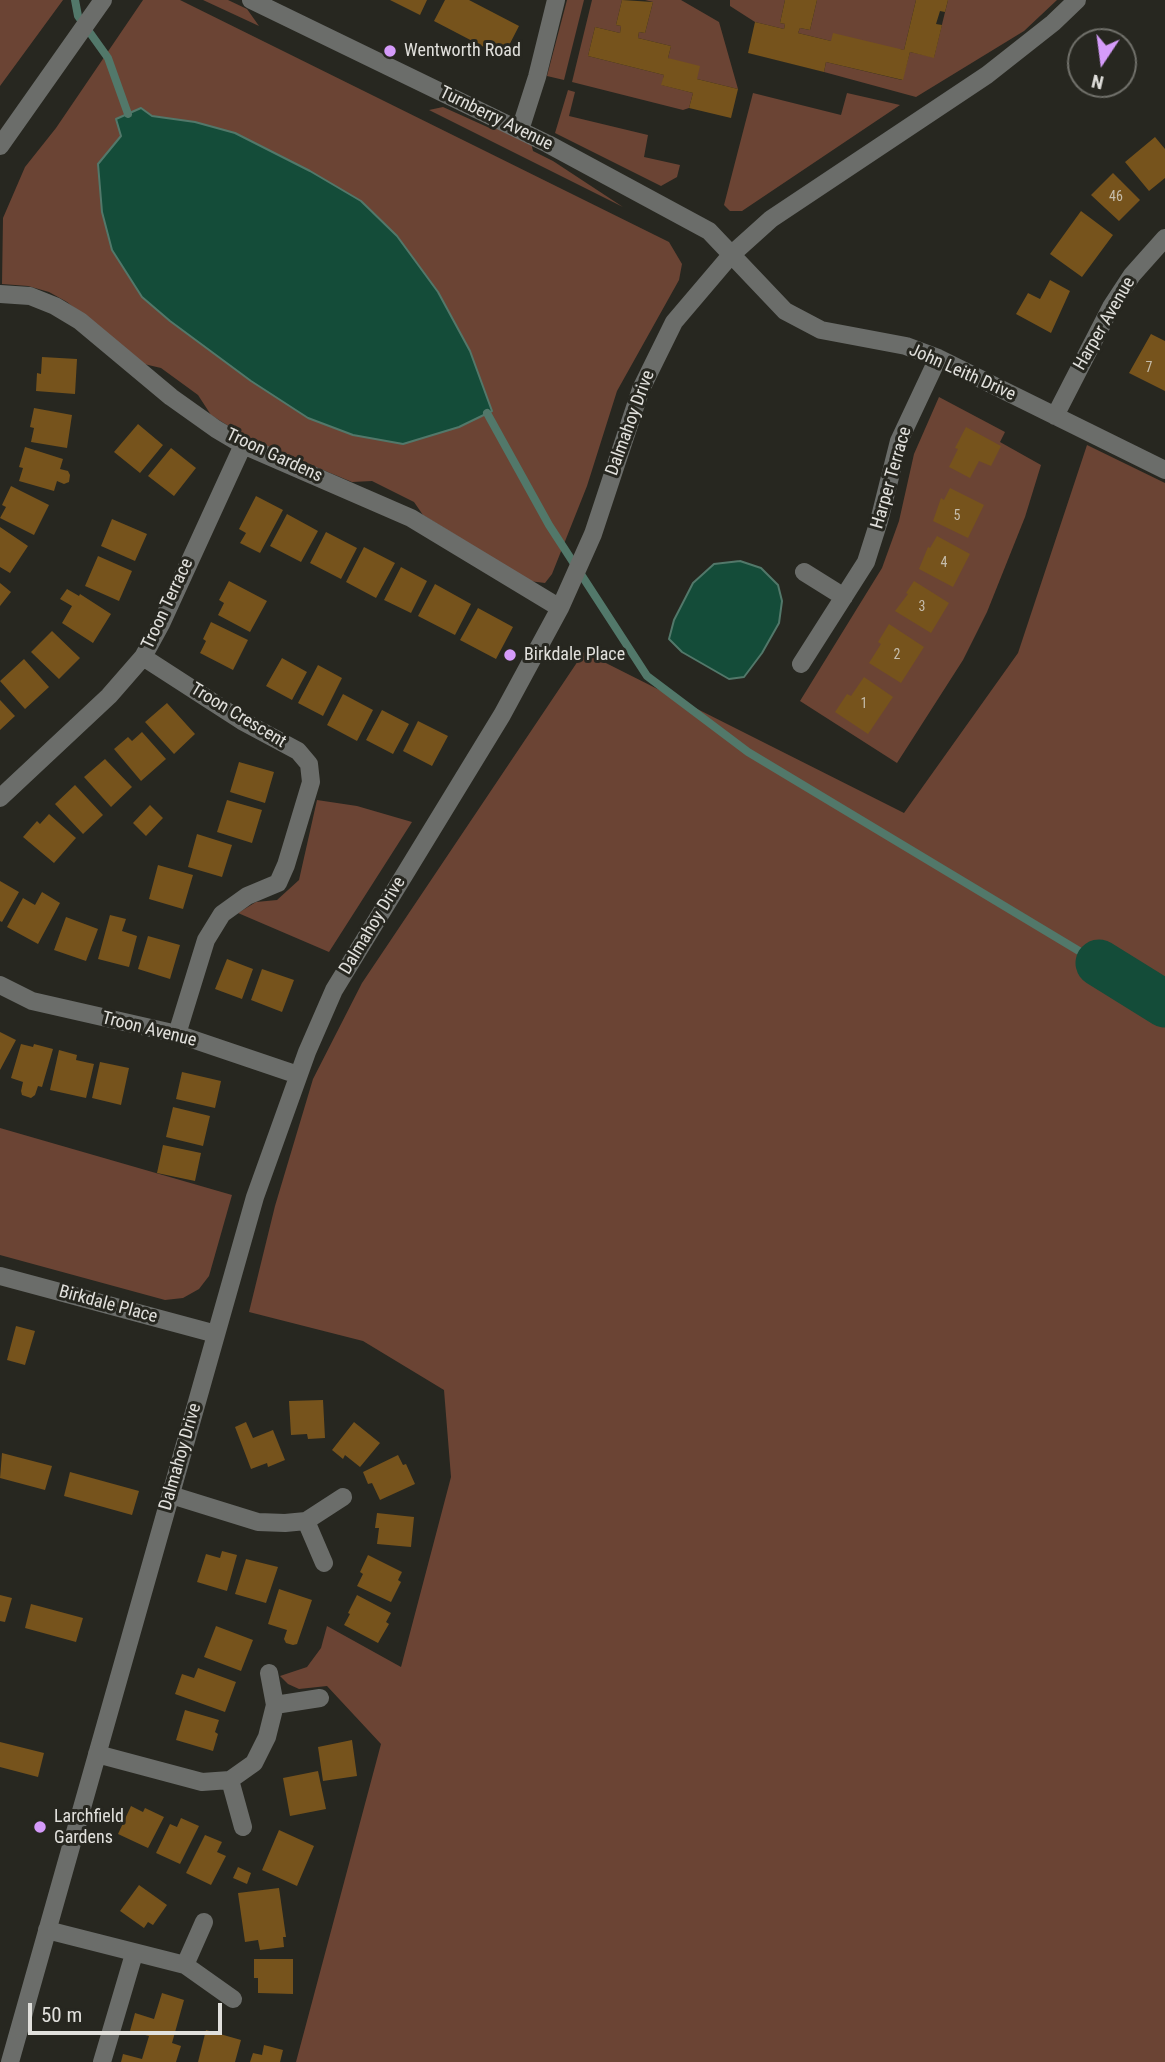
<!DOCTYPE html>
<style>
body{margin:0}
#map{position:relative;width:1165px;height:2062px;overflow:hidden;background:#272720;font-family:"Roboto Condensed",sans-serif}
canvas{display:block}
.north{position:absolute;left:1067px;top:28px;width:70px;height:70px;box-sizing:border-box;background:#272720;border:2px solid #71716b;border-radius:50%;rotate:193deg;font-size:19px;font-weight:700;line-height:28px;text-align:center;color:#e1e0dc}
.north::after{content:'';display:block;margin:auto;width:24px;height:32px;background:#d59bfa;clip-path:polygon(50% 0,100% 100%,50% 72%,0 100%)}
.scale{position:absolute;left:28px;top:2003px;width:194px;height:32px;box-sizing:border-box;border:4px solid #e1e0dc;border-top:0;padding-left:9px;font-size:21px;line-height:24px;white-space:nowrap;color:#e1e0dc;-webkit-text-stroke:5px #272720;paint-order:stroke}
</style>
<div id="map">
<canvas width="1165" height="2062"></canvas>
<div class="north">N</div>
<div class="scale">50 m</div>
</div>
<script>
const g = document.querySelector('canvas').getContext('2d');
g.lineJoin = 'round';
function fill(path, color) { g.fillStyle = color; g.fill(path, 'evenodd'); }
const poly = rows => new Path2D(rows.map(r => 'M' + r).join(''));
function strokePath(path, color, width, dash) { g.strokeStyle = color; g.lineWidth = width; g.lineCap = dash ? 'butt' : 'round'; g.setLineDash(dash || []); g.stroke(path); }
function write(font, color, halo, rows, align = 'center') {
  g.font = font + ' "Roboto Condensed",sans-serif'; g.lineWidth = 6; g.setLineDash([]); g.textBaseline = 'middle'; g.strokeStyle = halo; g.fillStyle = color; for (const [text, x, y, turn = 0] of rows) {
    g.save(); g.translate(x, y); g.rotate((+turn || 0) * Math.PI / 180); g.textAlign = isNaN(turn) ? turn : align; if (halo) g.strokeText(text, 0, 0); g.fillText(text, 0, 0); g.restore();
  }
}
const green = poly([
 [0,0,63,0,0,86],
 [143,0,180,0,669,242,682,264,679,280,617,391,587,486,552,574,545,583,529,581,423,515,414,502,372,481,352,482,251,440,211,415,198,395,161,368,144,364,67,302,49,292,28,286,2,284,3,218,25,167,56,128],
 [203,0,228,0,247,9,259,26],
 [567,0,584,0,564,80,547,76],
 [592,0,622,0,616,25,621,26,620,33,595,27,588,56,664,75,662,85,693,93,689,108,683,110,572,82],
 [645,0,681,0,719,22,738,89,697,79,668,58,671,46,638,38,639,32,645,33,653,2],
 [730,0,785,0,780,23,785,24,784,29,755,22,730,6],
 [817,0,916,0,904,50,831,41,798,33,800,28,810,30],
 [948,0,1057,0,1024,31,916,97,824,72,826,62,902,80,910,52,934,57],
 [568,90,575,92,569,116,648,135,644,157,680,165,677,177,661,186,555,133],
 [753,93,841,115,847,93,900,105,742,211,730,211,724,205],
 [443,107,494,130,503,126,530,139,533,151,553,161,623,207,429,110],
 [939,397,1005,432,1000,442,1041,465,1025,517,987,612,963,660,897,763,800,701,882,568,899,521,914,454],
 [1087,445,1165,483,1165,2062,296,2062,381,1744,327,1686,299,1689,288,1684,280,1676,307,1667,321,1648,327,1626,401,1667,451,1477,444,1390,363,1341,249,1312,275,1206,313,1079,362,983,584,652,904,813,1018,653],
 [317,800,357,806,412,822,329,952,238,913,256,902,277,900,299,880],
 [0,1128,232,1195,209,1276,199,1289,183,1298,165,1300,0,1255]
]);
const water = poly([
 [141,108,152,116,195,122,235,133,310,171,361,201,397,236,438,292,470,351,492,411,459,427,403,444,353,435,308,418,251,381,170,321,142,297,112,250,102,212,98,164,121,136,116,119,141,108],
 [740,561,761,568,778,585,782,601,779,623,762,653,744,677,729,679,682,652,669,639,674,620,693,583,714,564,740,561]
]);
const stream = poly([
 [75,0,78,16,108,58,128,114],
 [487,413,549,525,647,676,748,752,1099,963]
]);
const river = poly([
 [1099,963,1165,1004]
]);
const building = poly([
 [390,0,427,0,420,15],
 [445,0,469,0,519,26,503,57,434,21],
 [622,0,653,2,645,33,639,32,638,38,671,46,668,58,700,66,697,79,738,89,731,118,689,108,693,93,661,85,664,75,588,56,595,27,620,33,621,26,616,25],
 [785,0,817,0,810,30,800,28,798,33,831,41,833,33,904,50,916,0,948,0,945,12,940,11,936,24,942,25,934,58,910,52,903,80,826,62,824,72,748,53,755,22,784,29,785,24,780,23],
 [1155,137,1165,149,1165,178,1149,191,1125,162],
 [1113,173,1140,200,1119,221,1091,195],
 [1081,211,1113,235,1082,277,1050,254],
 [1050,280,1070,291,1051,333,1016,314,1028,293,1040,299],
 [1151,334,1165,341,1165,391,1129,373],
 [42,357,77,359,75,394,36,391,37,373,41,374],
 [34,408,72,415,67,448,31,442,34,428,30,427],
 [138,424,163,445,140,473,114,452],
 [966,427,1001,446,991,466,979,461,970,478,949,467,958,449,955,448],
 [25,447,63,459,60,469,68,471,70,475,69,482,64,484,57,481,54,491,19,481,23,468,19,467],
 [171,448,196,468,174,496,148,476],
 [11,486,49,505,34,535,0,518,6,507,2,505],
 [950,488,984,505,968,538,933,521,941,498,944,500],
 [256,496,283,510,260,553,240,543,246,533,239,529],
 [287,514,318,531,301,562,270,546],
 [112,519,147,534,135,561,101,546],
 [0,527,28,546,10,573,0,567],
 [326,532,357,548,341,579,310,563],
 [937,536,970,554,953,587,919,569,928,547,930,548],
 [364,547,395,563,376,598,346,582],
 [98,556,132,571,119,601,85,586],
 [401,567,427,581,411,613,384,600],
 [229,581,267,601,250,632,218,615,224,603,219,600],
 [914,581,949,603,931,633,895,611,908,594,906,593],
 [0,583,11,592,0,606],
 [435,584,471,604,455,635,418,616],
 [67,589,79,596,80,594,111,614,93,643,62,623,72,606,60,599],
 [478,608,513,627,496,659,460,640],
 [211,622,248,640,233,670,200,653,206,641,203,639],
 [889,624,924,647,901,683,869,663,881,644,878,642],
 [52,631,80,658,59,679,31,652],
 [282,658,307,672,292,700,266,686],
 [24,659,49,687,25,709,0,681],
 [318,665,342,678,323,716,298,703],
 [864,677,893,697,868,734,835,712,847,694,851,696],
 [343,694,373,710,357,741,327,725],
 [0,700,15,716,0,730],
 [167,703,195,734,174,754,145,722],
 [382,710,409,724,393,754,366,740],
 [418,721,448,736,432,766,403,751],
 [142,732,166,759,141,781,114,749,128,737,132,741],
 [105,759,132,787,111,807,84,777],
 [239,762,274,772,265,803,230,792],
 [75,785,103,815,83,834,55,804],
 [227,800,262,810,252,843,217,832],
 [150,805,163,818,146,836,133,823],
 [49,814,76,838,54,863,23,837,37,821,40,824],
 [197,834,232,845,222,877,188,867],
 [158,865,193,875,183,909,149,899],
 [0,881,19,892,2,922,0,921],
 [42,892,60,903,38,944,7,927,23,898,35,905],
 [110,915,126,919,122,931,137,936,129,967,98,959],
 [66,917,98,929,86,961,54,950],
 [148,936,180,945,170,979,138,969],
 [227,959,253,969,242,999,215,989],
 [262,969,294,980,282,1012,251,1000],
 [0,1032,16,1040,0,1070],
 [21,1044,33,1047,34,1044,53,1049,42,1087,38,1086,35,1095,31,1098,22,1095,21,1091,23,1082,11,1078],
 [59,1050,77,1055,76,1060,94,1064,86,1098,50,1090],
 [100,1062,129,1068,121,1105,92,1098],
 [182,1072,221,1081,215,1108,176,1099],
 [173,1107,210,1116,203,1146,166,1137],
 [163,1145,201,1153,195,1181,157,1173],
 [16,1326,35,1331,25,1365,7,1360],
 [323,1400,325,1438,308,1439,307,1434,291,1435,289,1401],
 [246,1422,253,1438,273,1430,285,1460,268,1467,267,1463,251,1469,235,1427],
 [354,1422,380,1443,360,1467,345,1455,343,1459,332,1450],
 [2,1453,52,1466,45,1490,0,1478],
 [398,1455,403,1465,406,1464,415,1484,380,1500,372,1483,368,1484,363,1472],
 [70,1472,139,1491,132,1515,64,1496],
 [377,1513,414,1517,411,1547,377,1544,379,1528,375,1528],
 [222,1551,237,1555,227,1591,197,1582,206,1554,220,1558],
 [368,1555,402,1572,398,1580,401,1582,391,1602,357,1586,363,1574,360,1572],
 [246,1559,278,1567,266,1603,235,1594],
 [279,1589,312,1600,297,1644,293,1645,286,1643,284,1639,287,1630,268,1624],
 [0,1595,12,1598,5,1622,0,1621],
 [357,1595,391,1613,386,1622,389,1624,378,1643,344,1625,350,1614,348,1613],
 [31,1604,83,1618,76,1642,25,1628],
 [216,1626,253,1640,241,1671,204,1657],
 [198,1668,236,1682,225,1712,175,1694,182,1674,194,1678],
 [185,1710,219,1720,215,1732,218,1734,213,1751,176,1740],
 [352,1740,357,1776,323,1781,318,1747],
 [0,1742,44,1753,38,1777,0,1767],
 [318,1771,326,1809,290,1816,283,1778],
 [131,1806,143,1812,145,1808,164,1817,148,1848,118,1834],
 [181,1818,199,1826,180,1864,156,1853,170,1824,177,1827],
 [279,1830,314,1846,297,1886,262,1870],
 [205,1835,222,1842,217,1852,226,1856,211,1885,186,1873],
 [238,1867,251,1873,247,1884,233,1878],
 [139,1885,167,1905,153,1925,148,1922,144,1928,120,1911],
 [279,1888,286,1937,283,1937,284,1947,260,1950,258,1940,245,1942,238,1893],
 [254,1959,293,1959,293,1994,258,1993,258,1978,254,1978],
 [162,1993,184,2000,172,2043,181,2046,176,2062,121,2062,123,2054,142,2059,149,2036,130,2031,135,2013,154,2019],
 [206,2030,241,2040,235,2062,198,2062],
 [264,2045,283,2050,280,2062,250,2062,253,2053,262,2055]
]);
const minor = poly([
 [251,0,548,144,709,231,785,311,821,330,906,346,938,358,1165,470],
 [520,130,537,77,556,0],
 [0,146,103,0],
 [0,294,30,296,55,306,80,321,171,397,216,429,243,445,411,518,560,608],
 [1055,416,1111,307,1132,275,1165,238],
 [804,572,844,597],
 [143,657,242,721,298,751,309,764,311,782,286,865,278,883,247,896,222,914,206,940,177,1034],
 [801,664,866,562,879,521,899,441,938,358],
 [0,798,109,696,143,657,161,624,243,445],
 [0,985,32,1001,177,1034,298,1075],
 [0,1276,216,1334],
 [171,1495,258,1522,285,1523,306,1521,343,1497],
 [306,1521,324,1563],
 [275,1705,320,1698],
 [97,1754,202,1782,230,1780,254,1763,267,1737,275,1705,269,1673],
 [230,1780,243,1827],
 [47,1930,185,1965,233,1999],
 [185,1965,204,1922],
 [10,2062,255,1197,307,1052,334,990,502,715,560,608,593,534,641,389,674,322,731,255,771,219,987,75,1053,23,1077,0],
 [102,2062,134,1954]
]);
const markers = [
 [390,51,7,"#d59bfa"],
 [510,655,7,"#d59bfa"],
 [40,1827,7,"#d59bfa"]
];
const numberNames = [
 ["46",1116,197],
 ["7",1149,368],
 ["5",957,516],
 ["4",944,563],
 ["3",922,607],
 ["2",897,655],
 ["1",864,704]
];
const poiNames = [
 ["Wentworth Road",404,51],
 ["Birkdale Place",524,655],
 ["Larchfield",54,1817],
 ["Gardens",54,1838]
];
const streetNames = [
 ["Turnberry Avenue",496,119,26],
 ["Harper Avenue",1105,324,-60],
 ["John Leith Drive",962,373,24],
 ["Dalmahoy Drive",631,423,-70],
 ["Troon Gardens",274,456,25],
 ["Harper Terrace",892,478,-74],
 ["Troon Terrace",168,604,-65],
 ["Troon Crescent",238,716,31],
 ["Dalmahoy Drive",373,926,-59],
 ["Troon Avenue",149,1030,14],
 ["Birkdale Place",108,1305,15],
 ["Dalmahoy Drive",181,1457,-74]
];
fill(green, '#6b4434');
fill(water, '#144c39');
strokePath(water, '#52786a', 2);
strokePath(stream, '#52786a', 8);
strokePath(river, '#144c39', 47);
fill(building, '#76531c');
strokePath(minor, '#6b6d6a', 18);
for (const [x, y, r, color] of markers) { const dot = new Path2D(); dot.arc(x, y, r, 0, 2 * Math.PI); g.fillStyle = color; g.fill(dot); strokePath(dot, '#272720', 2.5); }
write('14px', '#c6bdac', null, numberNames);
write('18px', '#e1e0dc', '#272720', poiNames, 'left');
write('18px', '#e1e0dc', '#272720', streetNames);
</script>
